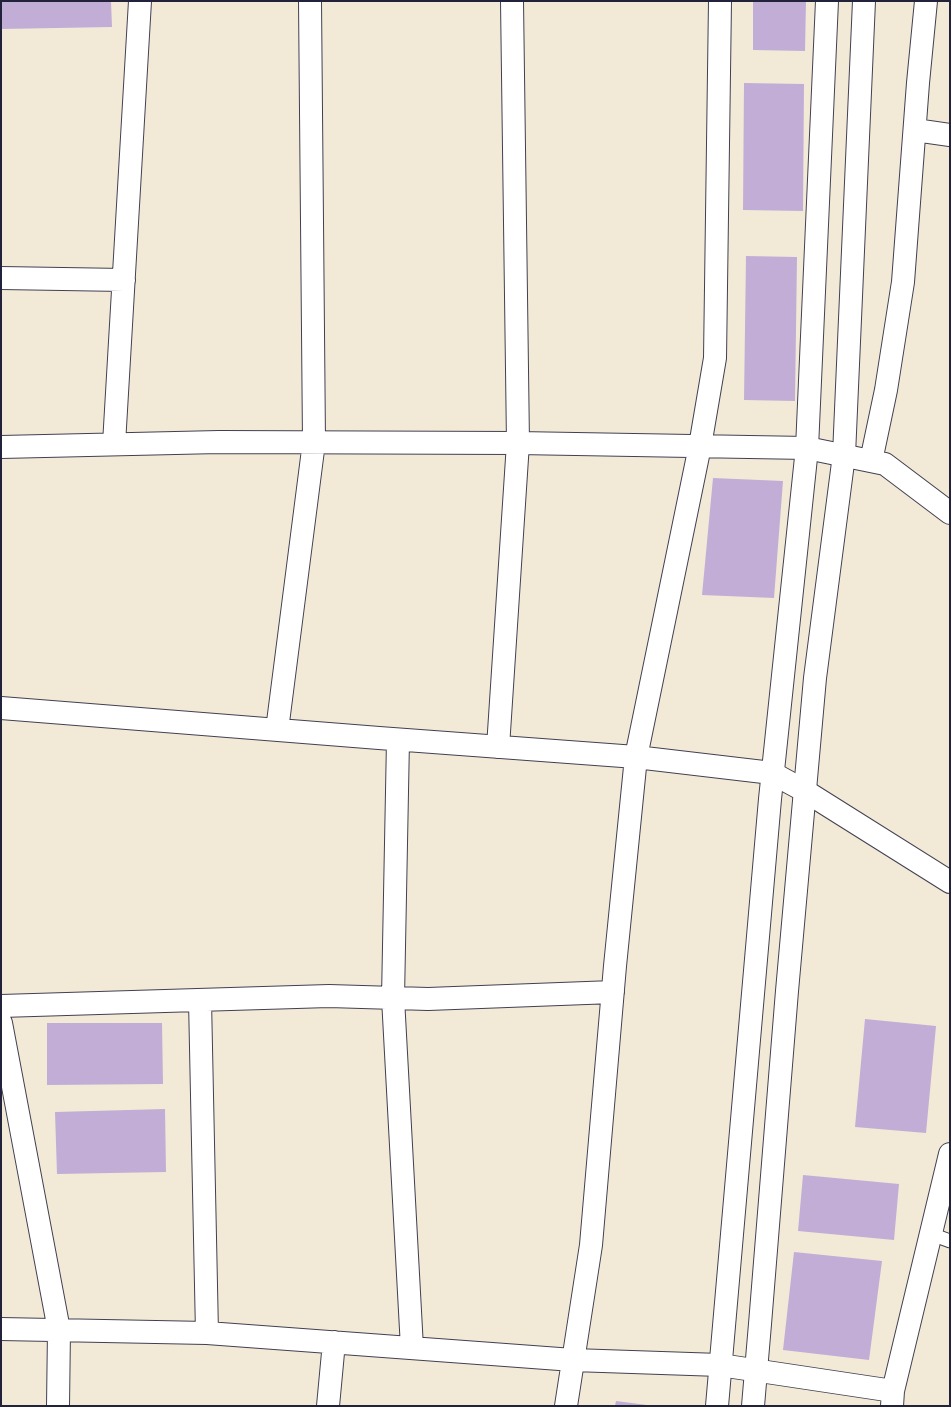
<!DOCTYPE html>
<style>
body{margin:0}
#map{position:relative;width:951px;height:1407px;overflow:hidden;background:#f2ead7;font-family:"EB Garamond",serif}
canvas{display:block}
.frame{position:absolute;inset:0;border:2px solid #22223b;pointer-events:none}
</style>
<div id="map">
<canvas width="951" height="1407"></canvas>
<div class="frame"></div>
</div>
<script>
const g = document.querySelector('canvas').getContext('2d');
g.lineJoin = 'round';
function fill(path, color) { g.fillStyle = color; g.fill(path, 'evenodd'); }
const poly = rows => new Path2D(rows.map(r => 'M' + r).join(''));
function strokePath(path, color, width, dash) { g.strokeStyle = color; g.lineWidth = width; g.lineCap = dash ? 'butt' : 'round'; g.setLineDash(dash || []); g.stroke(path); }
const building = poly([
 [1,1,111,1,112,27,1,29],
 [753,1,806,1,805,51,753,50],
 [744,83,804,84,803,211,743,210],
 [746,256,797,257,795,401,744,400],
 [713,478,783,481,774,598,702,595],
 [865,1019,936,1026,926,1133,855,1127],
 [47,1023,162,1023,163,1084,47,1085],
 [165,1109,166,1172,57,1174,55,1112],
 [803,1175,899,1184,894,1240,798,1231],
 [794,1252,882,1261,869,1360,783,1350],
 [616,1401,647,1405,647,1406,615,1406]
]);
const lane = poly([
 [931,1234,950,1241]
]);
const street = poly([
 [915,130,950,135],
 [1,278,124,280],
 [114,444,140,1],
 [1,447,219,442,518,443,807,448,885,464,950,513],
 [871,461,886,390,903,282,918,83,926,1],
 [1,708,379,738,636,757,772,773,805,791,950,882],
 [277,730,314,442,310,1],
 [398,740,393,998,412,1348],
 [498,747,518,443,512,1],
 [200,1000,207,1333],
 [1,1006,329,996,428,999,613,992],
 [1,1023,59,1330,58,1406],
 [1,1329,207,1333,573,1360,720,1365,893,1391],
 [328,1406,334,1342],
 [566,1406,591,1245,615,966,636,757,700,446,715,358,720,1],
 [892,1406,893,1391,950,1154]
]);
const secondary = poly([
 [717,1406,770,799,807,448,827,1],
 [753,1406,760,1324,787,991,815,678,844,455,864,1]
]);
fill(building, '#c2add7');
strokePath(lane, '#414052', 15);
strokePath(street, '#414052', 24);
strokePath(secondary, '#414052', 24);
strokePath(lane, '#fff', 13);
strokePath(street, '#fff', 22);
strokePath(secondary, '#fff', 22);
</script>
